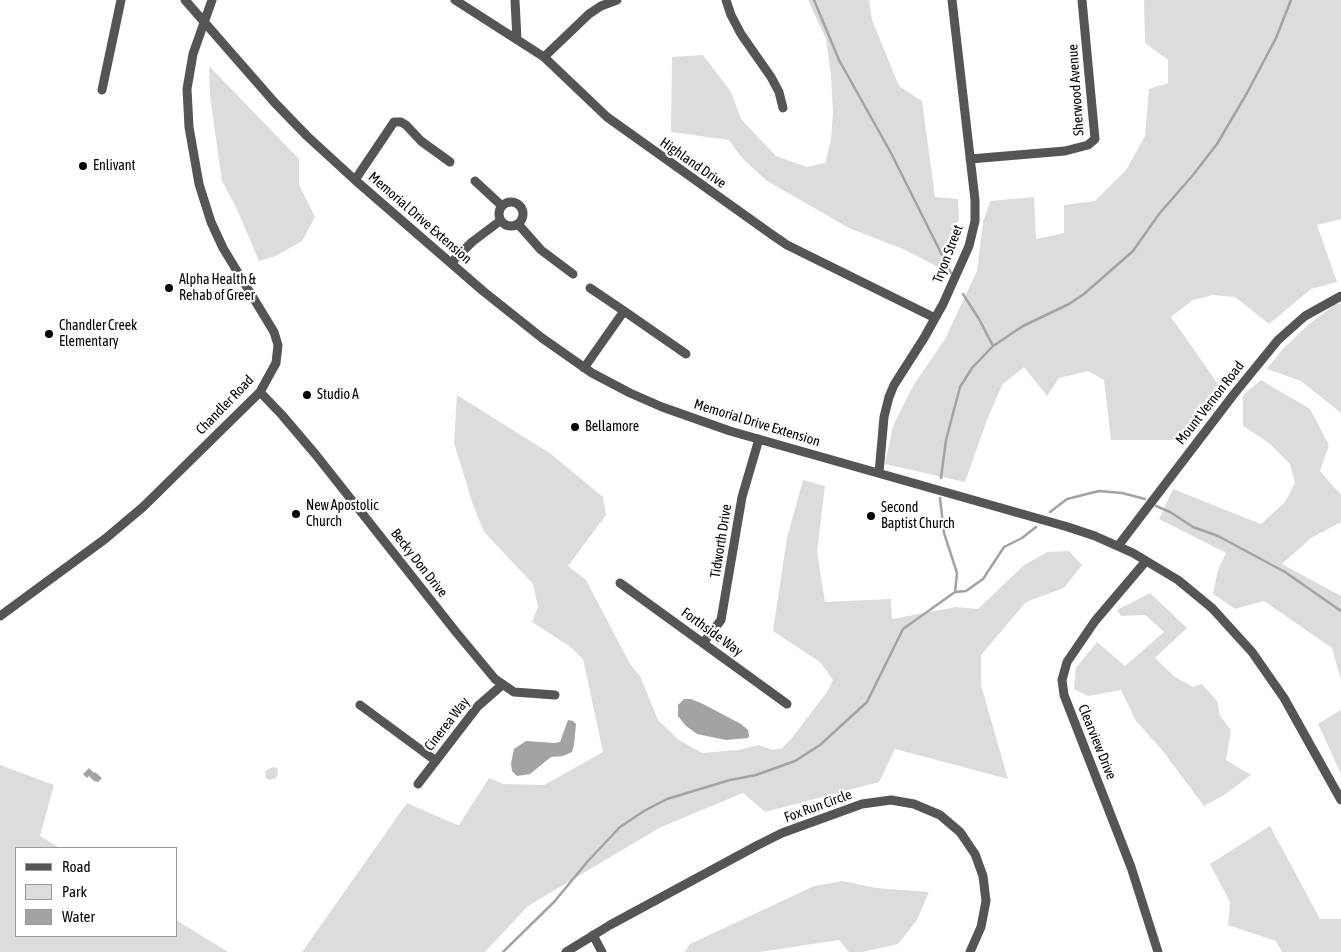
<!DOCTYPE html>
<style>
body{margin:0}
#map{position:relative;width:1341px;height:952px;overflow:hidden;background:#fff;font-family:"Asap Condensed",sans-serif}
canvas{display:block}
.legend{position:absolute;left:15px;top:847px;width:162px;height:90px;box-sizing:border-box;background:#fff;border:1px solid #999;margin:0;padding:6px 9px;list-style:none;font-size:15px;color:#000}
.legend li{display:flex;align-items:center;gap:10px;height:25px}
.legend b{width:25px;border:1px solid #999}
</style>
<div id="map">
<canvas width="1341" height="952"></canvas>
<ul class="legend">
<li><b style="height:6px;background:#555"></b>Road</li>
<li><b style="height:14px;background:#dcdcdc"></b>Park</li>
<li><b style="height:14px;background:#a3a3a3"></b>Water</li>
</ul>
</div>
<script>
const g = document.querySelector('canvas').getContext('2d');
g.lineJoin = 'round';
function fill(path, color) { g.fillStyle = color; g.fill(path, 'evenodd'); }
const poly = rows => new Path2D(rows.map(r => 'M' + r).join(''));
function strokePath(path, color, width, dash) { g.strokeStyle = color; g.lineWidth = width; g.lineCap = dash ? 'butt' : 'round'; g.setLineDash(dash || []); g.stroke(path); }
function write(font, color, halo, rows, align = 'center') {
  g.font = font + ' "Asap Condensed",sans-serif'; g.lineWidth = 4.5; g.setLineDash([]); g.textBaseline = 'middle'; g.strokeStyle = halo; g.fillStyle = color; for (const [text, x, y, turn = 0] of rows) {
    g.save(); g.translate(x, y); g.rotate((+turn || 0) * Math.PI / 180); g.textAlign = isNaN(turn) ? turn : align; if (halo) g.strokeText(text, 0, 0); g.fillText(text, 0, 0); g.restore();
  }
}
const green = poly([
 [808,0,869,0,872,20,899,86,922,101,935,197,958,199,959,219,942,269,903,249,849,228,767,181,742,158,729,140,671,132,672,57,703,55,731,92,741,119,776,156,807,167,825,163,831,140,833,112,831,76,826,39],
 [1144,0,1341,0,1341,219,1317,225,1337,282,1311,289,1269,324,1235,297,1213,295,1193,300,1171,317,1218,384,1178,440,1111,440,1104,380,1088,371,1059,378,1047,396,1024,367,1002,385,987,420,965,482,885,464,893,426,913,386,945,339,977,271,983,222,990,201,1034,197,1036,239,1064,233,1064,205,1095,201,1126,170,1145,136,1149,89,1168,83,1168,60,1145,43],
 [209,66,299,159,299,185,315,217,302,241,276,256,259,261,236,207,222,181,210,96],
 [1341,303,1341,413,1301,381,1267,369,1282,350,1308,325,1334,305],
 [1261,380,1310,409,1329,445,1320,471,1341,495,1341,522,1311,538,1282,564,1341,596,1341,680,1332,648,1264,601,1235,609,1213,594,1218,570,1226,553,1159,519,1173,489,1261,524,1285,502,1295,483,1290,464,1269,443,1243,426,1243,395],
 [457,395,551,454,603,497,606,515,568,566,586,580,630,664,640,676,658,720,679,740,702,753,738,750,758,745,773,750,782,748,792,738,827,692,833,680,820,662,773,631,787,538,803,480,825,486,817,552,825,602,891,599,892,619,956,607,978,609,1023,566,1047,552,1069,551,1082,565,1064,588,1026,602,981,655,981,685,1008,779,895,749,879,782,765,812,743,793,661,827,528,906,485,952,302,952,407,803,455,824,459,825,489,778,503,784,544,785,603,752,583,659,569,646,532,622,538,607,533,584,484,532,473,505,454,443],
 [1150,593,1187,628,1155,658,1175,677,1193,687,1202,684,1217,701,1220,716,1231,730,1226,760,1251,775,1224,795,1204,806,1162,750,1136,721,1121,690,1088,696,1074,689,1076,668,1097,642,1125,666,1164,632,1145,615,1121,616,1117,610],
 [1341,710,1341,774,1318,724],
 [0,765,54,785,40,836,60,848,16,848,16,936,176,936,176,920,228,952,0,952],
 [273,767,277,768,278,775,276,778,269,780,266,778,265,772,267,770],
 [1270,826,1320,919,1341,919,1341,952,1282,952,1276,941,1228,925,1230,902,1210,864],
 [843,881,876,888,929,892,917,920,898,944,862,952,849,952,839,940,760,952,685,952,690,944,814,886]
]);
const water = poly([
 [684,699,691,699,703,704,741,724,748,730,749,736,748,738,726,740,697,734,686,726,678,716,678,705],
 [568,720,573,721,576,724,574,745,572,752,563,756,551,757,530,774,517,776,512,771,511,763,514,749,526,741,555,743,560,742],
 [89,768,94,773,95,772,102,778,98,782,94,781,89,776,87,778,83,774]
]);
const stream = poly([
 [814,0,839,60,891,153,951,273],
 [963,294,979,319,993,346],
 [941,478,946,440,960,387,972,368,993,346,1023,326,1069,304,1084,294,1133,251,1159,214,1193,175,1217,144,1247,93,1276,38,1291,0],
 [940,498,944,533,957,573,955,592],
 [1156,506,1170,512,1193,527,1218,536,1285,572,1341,611],
 [1050,512,1067,499,1099,491,1122,493,1145,499],
 [503,952,554,902,588,861,620,827,644,811,667,799,730,780,756,775,795,761,820,745,867,702,903,629,955,592,966,591,983,579,1004,547,1022,538,1036,527]
]);
const minor = poly([
 [185,0,275,103,307,136,355,180,483,291,542,338,592,373,630,393,662,407,730,431,1068,527,1095,536,1133,553,1178,580,1212,608,1252,652,1284,698,1341,800],
 [455,0,544,57,607,117,771,234,787,245,935,318],
 [515,0,517,40],
 [726,0,731,15,741,34,771,77,779,92,783,108],
 [544,57,589,14,601,6,617,0],
 [102,90,121,0],
 [970,159,1065,151,1088,145,1095,139,1082,0],
 [355,180,394,122,401,122,406,125,421,141,450,162],
 [475,181,502,206],
 '499 214a12 12 0 1 1 24 0a12 12 0 1 1-24 0Z',
 [518,224,541,250,573,274],
 [451,263,472,242,500,221],
 [590,288,624,311],
 [584,368,624,311,686,354],
 [260,392,282,415,316,455,456,632,495,679,514,692,555,695],
 [879,473,884,417,889,397,894,385,924,338,943,304,969,246,975,221,975,200,952,0],
 [1118,546,1234,394,1278,340,1305,316,1341,296],
 [1146,561,1095,621,1067,662,1062,680,1064,695,1131,867,1158,952],
 [620,583,787,704],
 [0,616,105,539,143,507,260,392,276,363,278,345,274,332,223,248,211,222,199,184,189,127,187,89,193,54,212,0],
 [704,642,721,620,742,497,759,439],
 [360,705,436,761],
 [418,784,478,706,502,685],
 [593,935,602,952],
 [566,952,610,925,758,845,782,833,862,804,891,800,914,804,940,815,960,832,975,854,983,876,986,901,981,927,970,952]
]);
const markers = [
 [83,166,5,"#000"],
 [169,288,5,"#000"],
 [49,334,5,"#000"],
 [307,395,5,"#000"],
 [575,427,5,"#000"],
 [296,514,5,"#000"],
 [871,516,5,"#000"]
];
const streetNames = [
 ["Sherwood Avenue",1076,90,-94],
 ["Highland Drive",693,163,35],
 ["Memorial Drive Extension",420,218,41],
 ["Tryon Street",948,254,-69],
 ["Mount Vernon Road",1210,403,-52],
 ["Chandler Road",225,405,-46],
 ["Memorial Drive Extension",757,423,17],
 ["Tidworth Drive",721,541,-81],
 ["Becky Don Drive",419,563,52],
 ["Forthside Way",712,632,36],
 ["Cinerea Way",447,724,-52],
 ["Clearview Drive",1097,742,68],
 ["Fox Run Circle",818,806,-20]
];
const poiNames = [
 ["Enlivant",93,166],
 ["Alpha Health &",179,280],
 ["Rehab of Greer",179,296],
 ["Chandler Creek",59,326],
 ["Elementary",59,342],
 ["Studio A",317,395],
 ["Bellamore",585,427],
 ["New Apostolic",306,506],
 ["Church",306,522],
 ["Second",881,508],
 ["Baptist Church",881,524]
];
fill(green, '#dcdcdc');
fill(water, '#a3a3a3');
strokePath(stream, '#a3a3a3', 2.5);
strokePath(minor, '#555', 9);
for (const [x, y, r, color] of markers) { const dot = new Path2D(); dot.arc(x, y, r, 0, 2 * Math.PI); g.fillStyle = color; g.fill(dot); strokePath(dot, '#fff', 2); }
write('14px', '#000', '#fff', streetNames);
write('14px', '#000', '#fff', poiNames, 'left');
</script>
